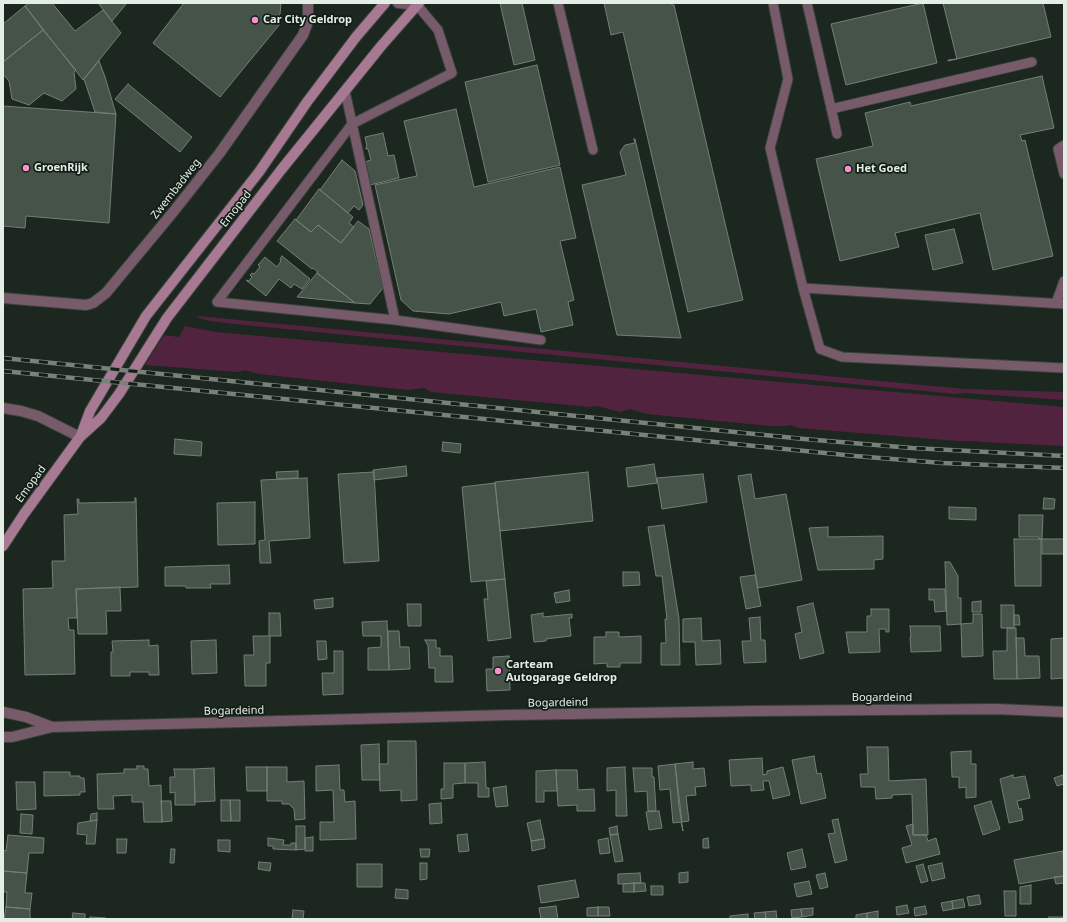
<!DOCTYPE html>
<style>
body{margin:0}
#map{position:relative;width:1067px;height:922px;overflow:hidden;background:#1c271f;font-family:"Noto Sans",sans-serif}
canvas{display:block}
.frame{position:absolute;inset:0;border:4px solid #e5ede7;pointer-events:none}
</style>
<div id="map">
<canvas width="1067" height="922"></canvas>
<div class="frame"></div>
</div>
<script>
const g = document.querySelector('canvas').getContext('2d');
g.lineJoin = 'round';
function fill(path, color) { g.fillStyle = color; g.fill(path, 'evenodd'); }
const poly = rows => new Path2D(rows.map(r => 'M' + r).join(''));
function strokePath(path, color, width, dash) { g.strokeStyle = color; g.lineWidth = width; g.lineCap = dash ? 'butt' : 'round'; g.setLineDash(dash || []); g.stroke(path); }
function write(font, color, halo, rows, align = 'center') {
  g.font = font + ' "Noto Sans",sans-serif'; g.lineWidth = 3.5; g.setLineDash([]); g.textBaseline = 'middle'; g.strokeStyle = halo; g.fillStyle = color; for (const [text, x, y, turn = 0] of rows) {
    g.save(); g.translate(x, y); g.rotate((+turn || 0) * Math.PI / 180); g.textAlign = isNaN(turn) ? turn : align; if (halo) g.strokeText(text, 0, 0); g.fillText(text, 0, 0); g.restore();
  }
}
const green = poly([
 [197,316,965,389,1064,392,1064,400,964,393,955,394,234,324,209,321,199,318],
 [185,326,215,332,1064,407,1064,446,981,442,975,441,958,441,798,428,790,425,785,426,770,426,647,414,630,409,620,412,597,406,590,407,431,392,424,388,408,390,259,374,245,370,238,372,145,365,164,335,179,337]
]);
const building = poly([
 [29,3,52,3,75,31,103,10,121,33,83,80,25,6,29,3],
 [98,3,127,3,112,21,98,3],
 [184,3,281,3,280,14,275,21,280,24,220,97,153,43,184,3],
 [500,3,522,3,535,60,514,65,500,3],
 [604,3,671,3,672,5,674,5,743,300,688,312,623,32,611,35,604,3],
 [923,3,937,63,846,85,831,24,923,3],
 [943,3,1043,3,1051,37,948,61,948,60,957,59,943,3],
 [25,6,43,30,3,62,3,24,25,6],
 [43,30,76,70,74,72,76,89,62,101,44,93,29,105,12,99,9,81,3,74,3,62,43,30],
 [99,61,105,77,116,114,95,112,84,79,99,61],
 [537,65,560,165,488,182,465,82,537,65],
 [1042,76,1054,128,1020,135,1022,141,1025,140,1053,256,993,270,980,213,895,233,899,247,840,261,816,159,873,146,865,113,910,102,911,106,1042,76],
 [128,84,192,137,180,152,115,99,128,84],
 [3,106,116,114,109,223,26,216,25,228,3,226,3,106],
 [456,109,474,187,560,167,576,238,560,241,574,300,568,302,573,325,541,332,536,309,504,316,501,302,449,314,413,311,401,300,375,185,417,176,404,121,456,109],
 [383,133,388,156,394,155,399,178,370,185,365,162,371,160,368,149,366,149,366,147,367,146,365,137,383,133],
 [634,139,635,139,681,338,617,335,582,185,626,175,620,152,625,145,635,143,634,139],
 [342,160,355,171,363,205,359,210,354,206,348,213,320,190,342,160],
 [319,189,353,217,349,223,354,227,341,243,318,225,311,232,296,220,319,189],
 [295,219,311,232,318,225,341,243,358,221,369,229,383,288,370,304,355,303,317,273,318,272,313,268,312,269,277,241,295,219],
 [954,229,963,263,933,270,925,235,954,229],
 [282,256,310,279,302,289,294,284,291,288,279,279,266,296,246,280,249,281,252,277,250,275,252,273,254,274,260,267,258,265,265,257,277,267,281,261,280,259,282,256],
 [317,273,355,303,297,297,317,273],
 [175,439,202,442,201,456,174,454,175,439],
 [443,442,461,444,460,453,442,451,443,442],
 [654,464,657,483,628,487,626,468,654,464],
 [406,466,407,476,374,480,373,470,406,466],
 [298,471,298,478,277,479,276,472,298,471],
 [374,472,379,561,344,563,338,474,374,472],
 [588,472,593,521,500,531,495,482,588,472],
 [703,474,707,502,662,509,657,478,703,474],
 [751,474,755,499,786,494,802,580,758,588,738,476,751,474],
 [307,478,310,538,269,541,271,563,260,563,259,541,265,540,261,480,307,478],
 [495,483,505,579,471,582,462,487,495,483],
 [135,498,136,498,138,587,76,589,77,618,68,618,69,630,74,630,75,674,25,675,23,589,53,588,52,561,65,561,64,515,78,514,77,499,79,499,79,503,135,502,135,498],
 [1044,498,1055,499,1054,509,1043,509,1044,498],
 [255,502,255,544,218,545,217,503,255,502],
 [949,507,976,508,976,520,949,519,949,507],
 [1019,515,1043,515,1042,539,1039,539,1039,537,1019,537,1019,515],
 [664,525,679,619,680,665,661,665,661,643,666,643,665,619,667,619,662,576,656,576,648,527,664,525],
 [828,527,828,537,883,536,883,559,874,560,874,569,818,570,809,528,828,527],
 [1014,539,1041,539,1041,586,1015,586,1014,539],
 [1042,539,1064,539,1064,554,1042,554,1042,539],
 [945,562,950,562,958,576,958,598,961,598,961,624,947,625,945,562],
 [229,565,230,584,210,584,211,588,186,588,186,586,165,586,165,567,229,565],
 [623,572,639,572,640,585,623,586,623,572],
 [755,575,761,606,746,609,740,577,755,575],
 [505,579,511,638,488,641,484,599,488,599,486,581,505,579],
 [120,587,121,611,106,611,107,634,78,634,76,589,120,587],
 [929,589,945,589,946,611,935,612,934,600,929,600,929,589],
 [569,590,570,601,556,603,554,593,569,590],
 [333,598,333,607,315,609,314,600,333,598],
 [981,601,981,612,972,612,972,602,981,601],
 [813,603,824,653,800,659,795,634,802,632,797,607,813,603],
 [407,604,421,604,421,626,408,626,407,604],
 [1001,605,1014,605,1014,628,1001,628,1001,605],
 [871,609,889,609,889,632,886,632,886,629,879,629,880,652,849,653,846,632,867,632,867,616,871,616,871,609],
 [269,613,280,613,281,636,270,636,270,663,266,663,266,686,245,686,244,655,254,655,253,636,269,636,269,613],
 [543,613,543,617,572,614,572,618,569,618,571,636,546,639,546,641,534,642,531,615,543,613],
 [973,614,982,614,983,656,962,657,961,624,973,623,973,614],
 [1014,615,1019,615,1020,625,1014,625,1014,615],
 [760,617,761,640,765,640,766,662,744,663,742,641,751,641,749,618,760,617],
 [701,618,702,641,720,640,721,664,696,665,695,642,683,642,683,619,701,618],
 [387,621,389,670,368,670,368,648,381,647,381,636,363,636,362,622,387,621],
 [910,626,940,626,941,651,911,652,910,637,911,637,910,626],
 [1007,628,1016,628,1017,679,994,679,993,651,1007,651,1007,628],
 [388,631,399,631,400,647,409,647,410,669,389,670,388,631],
 [606,632,619,632,619,637,641,636,641,663,620,663,620,667,607,667,607,663,594,664,594,637,606,637,606,632],
 [1016,638,1024,638,1025,656,1039,656,1040,678,1017,679,1016,638],
 [1064,638,1064,678,1051,679,1051,639,1064,638],
 [149,640,149,646,158,645,159,675,149,675,149,672,130,672,130,676,111,676,111,652,113,652,112,641,149,640],
 [216,640,217,673,192,674,191,641,216,640],
 [425,640,436,640,436,648,440,648,440,656,452,656,453,682,435,682,435,668,429,668,428,646,425,640],
 [317,641,326,641,327,659,318,660,317,641],
 [334,651,343,651,343,694,323,695,322,673,334,673,334,651],
 [509,656,510,690,487,691,486,669,493,669,493,657,509,656],
 [388,741,416,741,417,800,401,801,401,790,380,791,379,764,388,764,388,741],
 [379,744,380,780,362,780,361,745,379,744],
 [867,747,888,747,889,781,926,779,928,835,913,835,912,794,892,795,892,798,876,799,875,787,861,787,860,774,868,774,867,747],
 [971,751,971,764,976,764,976,797,966,798,966,787,959,788,959,777,952,777,951,752,971,751],
 [814,756,817,774,821,773,826,798,801,804,792,760,814,756],
 [762,758,763,775,767,774,767,771,783,767,790,795,773,799,769,781,763,781,764,790,751,791,751,785,731,786,729,760,762,758],
 [485,762,486,788,489,788,489,797,478,797,478,783,465,783,465,763,485,762],
 [693,762,693,769,704,768,706,786,695,787,696,795,686,796,689,821,682,822,675,764,693,762],
 [444,763,465,763,465,783,453,784,453,798,441,799,441,789,444,789,444,763],
 [675,764,679,806,683,831,681,822,673,823,670,789,660,790,658,766,675,764],
 [339,765,340,790,344,790,345,802,355,801,356,839,320,840,320,822,334,822,333,790,316,791,316,766,339,765],
 [137,766,144,766,144,769,148,769,149,786,161,785,162,822,144,822,143,802,132,802,132,795,113,796,114,809,98,809,97,774,124,773,124,769,137,769,137,766],
 [246,767,267,767,267,791,247,791,246,767],
 [267,767,287,767,287,782,304,781,305,819,295,820,294,809,289,804,282,804,282,801,267,801,267,767],
 [625,767,627,816,616,816,616,790,607,791,607,768,625,767],
 [214,768,215,801,195,802,194,769,214,768],
 [633,768,652,768,652,777,654,777,656,811,648,811,647,791,635,792,633,768],
 [174,769,194,769,195,805,175,805,175,792,170,793,170,777,175,777,174,769],
 [556,770,577,770,578,790,594,789,595,811,577,811,577,805,558,806,556,770],
 [556,770,557,791,544,791,544,802,536,802,536,771,556,770],
 [44,772,70,772,70,776,80,776,80,778,84,778,85,792,80,792,80,795,44,796,44,772],
 [1013,775,1013,778,1025,776,1030,798,1017,801,1019,809,1021,808,1023,820,1009,823,1000,779,1013,775],
 [1063,775,1064,784,1057,786,1054,778,1063,775],
 [16,782,35,782,36,809,17,810,16,782],
 [506,786,508,806,496,807,493,788,506,786],
 [221,800,230,800,231,821,221,821,221,800],
 [230,800,240,800,240,821,231,821,230,800],
 [161,801,171,801,172,821,162,822,161,801],
 [991,801,1000,829,983,835,974,806,991,801],
 [441,803,442,823,430,824,429,804,441,803],
 [659,811,662,828,649,830,646,812,659,811],
 [97,813,97,820,90,821,91,814,97,813],
 [21,814,33,815,32,834,20,833,21,814],
 [838,819,847,860,835,863,828,834,835,833,832,820,838,819],
 [97,820,95,844,86,844,87,835,77,834,78,823,97,820],
 [540,820,544,839,531,841,527,823,540,820],
 [913,824,913,835,926,835,928,841,936,838,940,854,906,863,902,848,912,845,906,826,913,824],
 [296,826,305,826,305,849,296,850,296,826],
 [617,826,618,834,610,835,609,828,617,826],
 [467,834,469,851,459,852,457,835,467,834],
 [618,834,623,861,615,862,610,835,618,834],
 [8,835,44,838,43,853,29,853,27,873,3,871,3,850,6,851,8,835],
 [313,837,313,851,305,851,305,838,313,837],
 [268,838,284,840,283,845,291,845,291,843,296,843,296,850,273,849,273,846,268,846,268,838],
 [608,838,610,853,600,854,598,840,608,838],
 [708,838,709,848,703,848,703,839,708,838],
 [117,839,127,839,126,853,117,853,117,839],
 [544,839,545,848,532,851,531,841,544,839],
 [218,840,230,840,230,852,218,851,218,840],
 [171,849,175,849,174,863,170,863,171,849],
 [420,849,430,849,429,857,421,857,420,849],
 [802,849,806,867,791,870,787,853,802,849],
 [1063,851,1064,876,1019,884,1014,860,1063,851],
 [259,862,271,863,270,871,258,869,259,862],
 [420,863,427,863,427,879,420,880,420,863],
 [942,863,945,878,932,881,928,866,942,863],
 [357,864,382,864,382,887,357,887,357,864],
 [923,864,928,881,921,883,916,866,923,864],
 [3,871,27,873,25,893,32,893,30,909,6,907,7,892,3,892,3,871],
 [688,872,688,882,679,883,679,873,688,872],
 [640,873,641,883,618,884,618,874,640,873],
 [825,873,828,887,820,889,816,875,825,873],
 [1064,876,1064,883,1056,884,1054,877,1064,876],
 [575,880,579,897,541,903,538,886,575,880],
 [809,881,812,894,797,897,794,884,809,881],
 [634,883,645,883,646,891,634,892,634,883],
 [634,883,634,892,623,892,623,884,634,883],
 [1031,885,1031,904,1020,904,1020,887,1031,885],
 [651,886,663,886,663,895,651,895,651,886],
 [396,889,408,890,408,899,395,898,396,889],
 [1004,891,1016,891,1016,916,1005,916,1004,891],
 [979,895,981,904,969,906,967,897,979,895],
 [963,899,965,907,953,909,952,901,963,899],
 [952,901,953,909,943,911,941,903,952,901],
 [907,905,909,913,897,915,896,907,907,905],
 [556,906,558,919,541,919,539,908,556,906],
 [925,906,927,914,915,916,914,908,925,906],
 [6,907,30,909,30,919,4,919,6,907],
 [598,907,598,916,587,916,587,908,598,907],
 [598,907,609,907,610,916,598,916,598,907],
 [813,908,813,915,802,917,801,909,813,908],
 [801,909,802,917,792,918,791,910,801,909],
 [293,910,304,911,303,919,292,919,293,910],
 [776,911,777,919,766,919,765,912,776,911],
 [878,911,878,919,867,919,867,913,878,911],
 [765,912,766,919,755,919,754,913,765,912],
 [73,913,85,914,85,919,72,919,73,913],
 [867,913,867,919,856,919,856,915,867,913],
 [748,914,748,919,730,919,730,916,748,914],
 [90,917,106,918,106,919,90,919,90,917],
 [1049,917,1064,917,1064,919,1049,919,1049,917]
]);
const service = poly([
 [558,3,593,150],
 [773,3,788,79,770,148,803,288,1064,304],
 [807,3,837,134],
 [345,91,395,320,541,340],
 [831,109,1032,62],
 [1064,145,1058,149,1064,174],
 [803,288,820,349,842,357,1064,368],
 [1056,303,1064,281],
 [395,320,217,302,352,124,452,73,438,30,417,5]
]);
const minor = poly([
 [398,3,417,5],
 [3,298,86,305,93,303,106,293,174,211,219,154,303,35,308,22,308,3],
 [3,408,21,411,38,416,80,437]
]);
const tertiary = poly([
 [3,712,26,717,52,727],
 [3,737,12,737,52,727,508,715,754,711,996,709,1064,712]
]);
const secondary = poly([
 [81,435,90,411,146,316,259,172,307,102,356,37,385,3],
 [3,546,24,514,80,437,101,418,119,394,167,318,281,170,382,45,419,3]
]);
const rail = poly([
 [3,358,804,439,912,448,1064,456],
 [3,371,855,456,942,463,1064,468]
]);
const markers = [
 [255,20,4,"#f890cb"],
 [26,168,4,"#f890cb"],
 [848,169,4,"#f890cb"],
 [498,671,4,"#f890cb"]
];
const poiNames = [
 ["Car City Geldrop",263,20],
 ["GroenRijk",34,168],
 ["Het Goed",856,169],
 ["Carteam",506,665],
 ["Autogarage Geldrop",506,678]
];
const streetNames = [
 ["Zwembadweg",176,189,-52],
 ["Emopad",236,209,-52],
 ["Emopad",31,484,-54],
 ["Bogardeind",882,698],
 ["Bogardeind",558,703,-1],
 ["Bogardeind",234,711,-1]
];
fill(green, '#52233f');
fill(building, '#465349');
strokePath(building, '#728076', 1);
strokePath(service, '#38433b', 11);
strokePath(minor, '#38433b', 12);
strokePath(tertiary, '#38433b', 12);
strokePath(secondary, '#38433b', 12);
strokePath(service, '#785b6a', 9);
strokePath(minor, '#785b6a', 10);
strokePath(tertiary, '#785b6a', 10);
strokePath(secondary, '#a87992', 10);
strokePath(rail, '#78827b', 4.5);
strokePath(rail, '#121e16', 3, [9]);
for (const [x, y, r, color] of markers) { const dot = new Path2D(); dot.arc(x, y, r, 0, 2 * Math.PI); g.fillStyle = color; g.fill(dot); strokePath(dot, '#121e16', 1.5); }
write('bold 11px', '#e5ede7', '#121e16', poiNames, 'left');
write('11px', '#e5ede7', '#121e16', streetNames);
</script>
